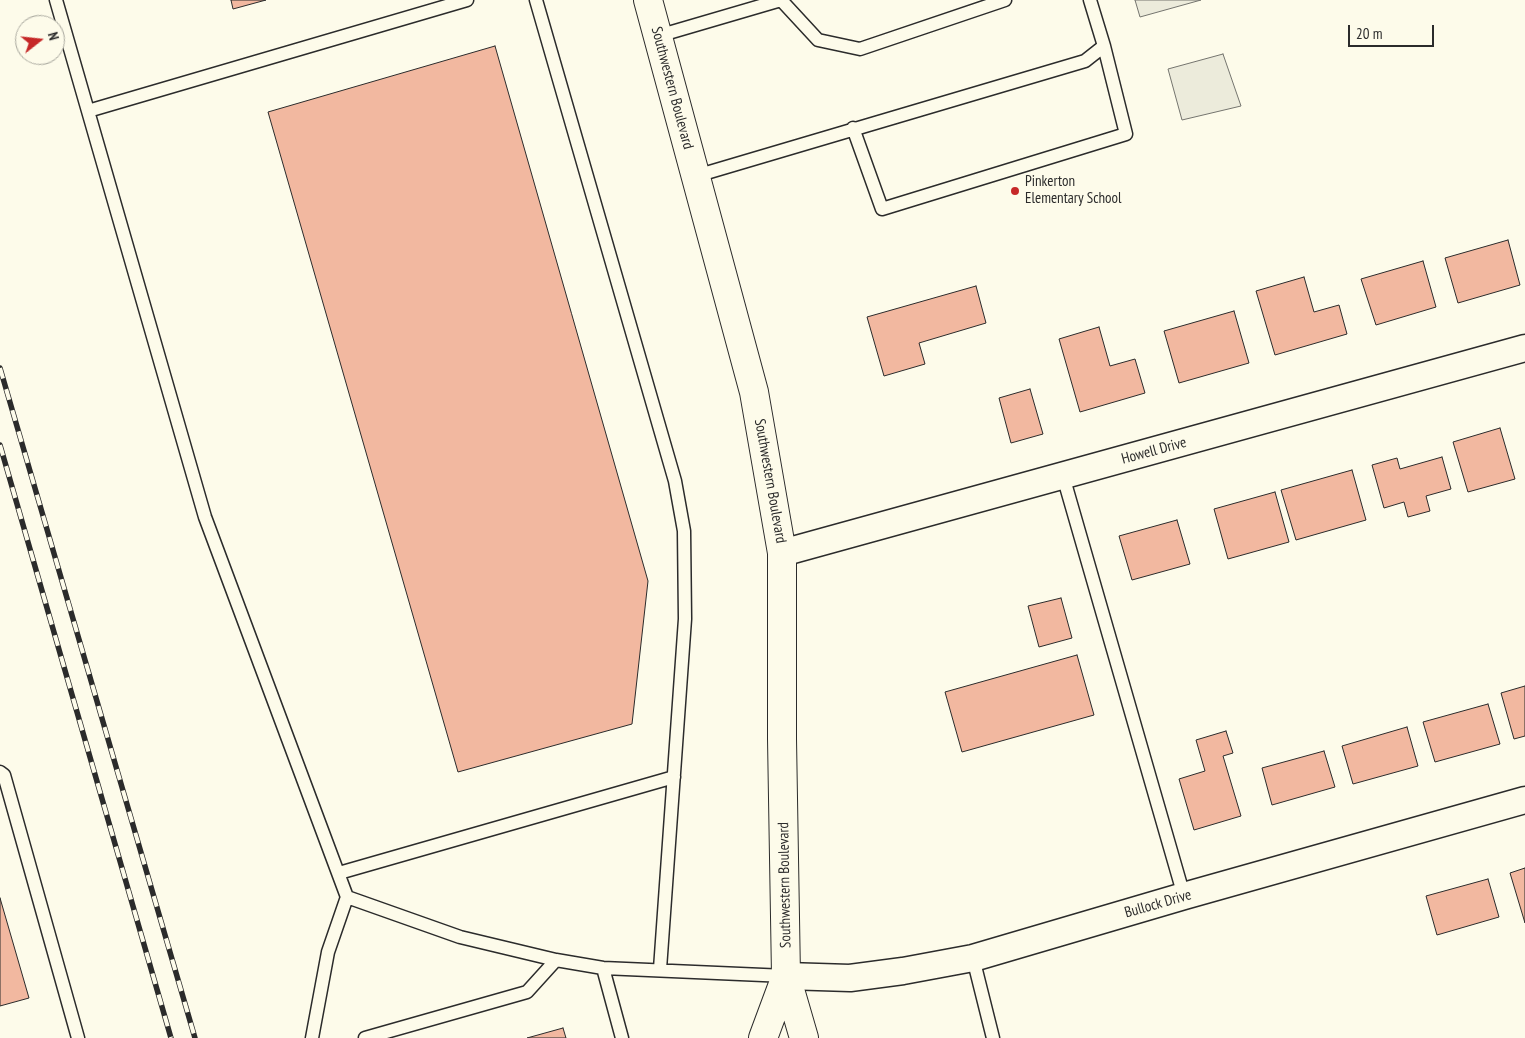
<!DOCTYPE html>
<style>
body{margin:0}
#map{position:relative;width:1525px;height:1038px;overflow:hidden;background:#fdfbea;font-family:"PT Sans Narrow",sans-serif}
canvas{display:block}
.north{position:absolute;left:15px;top:15px;width:50px;height:50px;box-sizing:border-box;background:#fdfbea;border:1px solid #a9a89e;border-radius:50%;rotate:74deg;font-size:14px;font-weight:700;line-height:20px;text-align:center;color:#2b2b2b}
.north::after{content:'';display:block;margin:auto;width:18px;height:22px;background:#c62828;clip-path:polygon(50% 0,100% 100%,50% 72%,0 100%)}
.scale{position:absolute;left:1348px;top:25px;width:86px;height:22px;box-sizing:border-box;border:2px solid #2b2b2b;border-top:0;padding-left:6px;font-size:15px;line-height:18px;white-space:nowrap;color:#2b2b2b;-webkit-text-stroke:4px #fdfbea;paint-order:stroke}
</style>
<div id="map">
<canvas width="1525" height="1038"></canvas>
<div class="north">N</div>
<div class="scale">20 m</div>
</div>
<script>
const g = document.querySelector('canvas').getContext('2d');
g.lineJoin = 'round';
function fill(path, color) { g.fillStyle = color; g.fill(path, 'evenodd'); }
const poly = rows => new Path2D(rows.map(r => 'M' + r).join(''));
function strokePath(path, color, width, dash) { g.strokeStyle = color; g.lineWidth = width; g.lineCap = dash ? 'butt' : 'round'; g.setLineDash(dash || []); g.stroke(path); }
function write(font, color, halo, rows, align = 'center') {
  g.font = font + ' "PT Sans Narrow",sans-serif'; g.lineWidth = 4; g.setLineDash([]); g.textBaseline = 'middle'; g.strokeStyle = halo; g.fillStyle = color; for (const [text, x, y, turn = 0] of rows) {
    g.save(); g.translate(x, y); g.rotate((+turn || 0) * Math.PI / 180); g.textAlign = isNaN(turn) ? turn : align; if (halo) g.strokeText(text, 0, 0); g.fillText(text, 0, 0); g.restore();
  }
}
const green = poly([
 [1135,0,1201,0,1140,17,1135,0],
 [1223,54,1241,106,1182,120,1168,69,1223,54]
]);
const building = poly([
 [231,0,266,0,233,9,231,0],
 [495,46,648,581,632,724,458,772,268,112,495,46],
 [1508,240,1520,285,1458,303,1445,258,1508,240],
 [1423,261,1436,307,1376,325,1361,279,1423,261],
 [1304,277,1314,312,1339,305,1347,334,1275,355,1256,291,1304,277],
 [976,286,986,323,919,343,925,364,884,376,867,317,976,286],
 [1234,311,1249,363,1179,383,1164,331,1234,311],
 [1099,327,1110,366,1135,359,1145,393,1080,412,1059,339,1099,327],
 [1030,389,1043,434,1011,443,999,398,1030,389],
 [1500,428,1515,479,1468,492,1453,442,1500,428],
 [1442,457,1451,489,1426,496,1430,511,1408,517,1404,502,1384,508,1372,465,1397,458,1400,469,1442,457],
 [1352,470,1366,520,1296,540,1281,490,1352,470],
 [1275,492,1289,542,1228,559,1214,509,1275,492],
 [1177,520,1190,564,1132,580,1119,536,1177,520],
 [1061,598,1072,638,1039,647,1028,606,1061,598],
 [1077,655,1094,715,962,752,945,692,1077,655],
 [1525,686,1525,736,1514,739,1501,693,1525,686],
 [1488,704,1500,744,1435,762,1423,722,1488,704],
 [1407,727,1418,766,1353,784,1342,746,1407,727],
 [1226,731,1233,753,1223,756,1241,816,1194,830,1179,779,1205,771,1196,740,1226,731],
 [1324,751,1335,787,1272,805,1262,768,1324,751],
 [1525,868,1525,923,1510,873,1525,868],
 [1488,879,1499,917,1437,935,1426,896,1488,879],
 [0,898,29,998,0,1006,0,898],
 [563,1028,566,1038,527,1038,563,1028]
]);
const lane = poly([
 [56,0,205,517,347,897,460,937,556,960,603,968,786,976],
 [536,0,675,481,684,531,685,619,660,969],
 [781,0,818,40,860,49,1005,0],
 [658,36,781,0],
 [88,111,467,0],
 [853,128,882,209,1126,134,1104,46],
 [696,176,1085,61,1104,46,1090,0],
 [1063,476,1184,896],
 [0,772,4,775,78,1038],
 [339,873,674,777],
 [973,958,993,1038],
 [603,968,622,1038],
 [312,1038,328,952,347,897],
 [365,1038,527,992,556,960]
]);
const street = poly([
 [782,553,1525,348],
 [786,976,850,978,903,971,973,958,1184,896,1525,800]
]);
const secondary = poly([
 [648,0,754,392,782,553,782,739,786,976,804,1038],
 [763,1038,786,976]
]);
const rail = poly([
 [0,368,195,1038],
 [0,445,171,1038]
]);
const markers = [
 [1015,191,5,"#c62828"]
];
const streetNames = [
 ["Southwestern Boulevard",672,88,75],
 ["Howell Drive",1154,451,-15],
 ["Southwestern Boulevard",770,481,80],
 ["Southwestern Boulevard",785,885,-91],
 ["Bullock Drive",1158,904,-16]
];
const poiNames = [
 ["Pinkerton",1025,182],
 ["Elementary School",1025,199]
];
fill(green, '#ecebdb');
strokePath(green, '#74746e', 1);
fill(building, '#f2b8a0');
strokePath(building, '#2b2b2b', 1);
strokePath(lane, '#2b2b2b', 15);
strokePath(street, '#2b2b2b', 29);
strokePath(secondary, '#2b2b2b', 30);
strokePath(lane, '#fdfbea', 12);
strokePath(street, '#fdfbea', 26);
strokePath(secondary, '#fdfbea', 28);
strokePath(rail, '#2b2b2b', 5.5);
strokePath(rail, '#fdfbea', 4, [11]);
for (const [x, y, r, color] of markers) { const dot = new Path2D(); dot.arc(x, y, r, 0, 2 * Math.PI); g.fillStyle = color; g.fill(dot); strokePath(dot, '#fdfbea', 2); }
write('15px', '#2b2b2b', '#fdfbea', streetNames);
write('15px', '#2b2b2b', '#fdfbea', poiNames, 'left');
</script>
